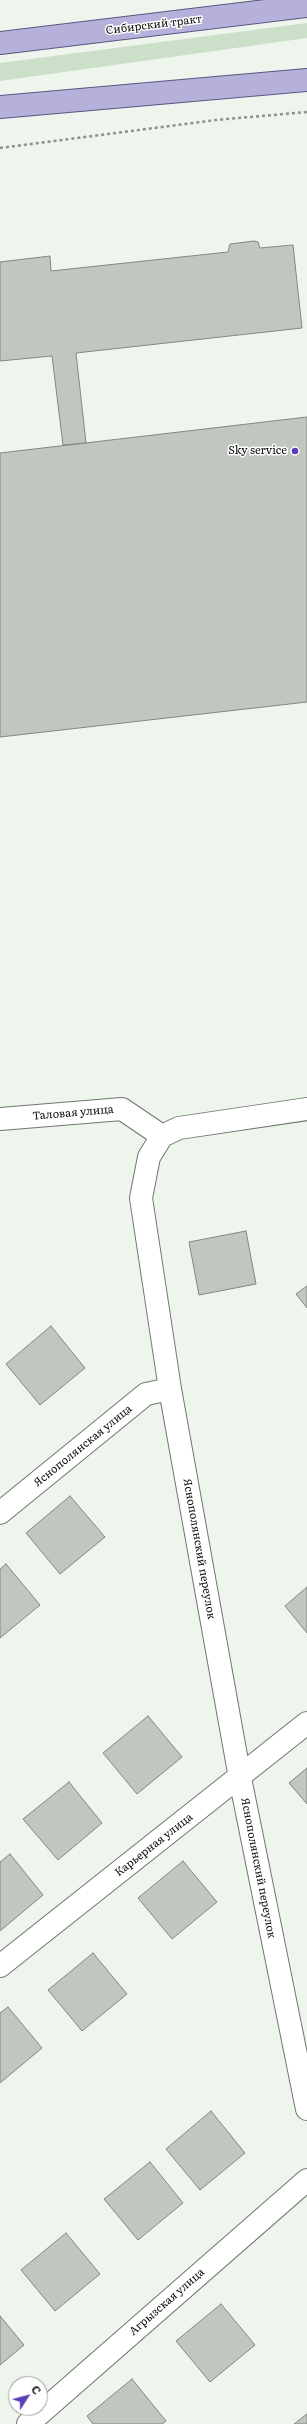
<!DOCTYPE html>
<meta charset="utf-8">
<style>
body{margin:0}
#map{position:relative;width:307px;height:2424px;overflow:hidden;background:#edf5ec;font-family:Literata,serif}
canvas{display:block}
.north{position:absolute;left:8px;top:2376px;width:40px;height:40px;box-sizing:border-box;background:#fff;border:1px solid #9d9e9d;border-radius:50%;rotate:54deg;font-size:11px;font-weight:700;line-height:16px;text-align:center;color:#0b0d0a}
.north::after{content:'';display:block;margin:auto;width:14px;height:18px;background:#5a3eb6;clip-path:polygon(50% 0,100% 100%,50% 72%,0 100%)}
</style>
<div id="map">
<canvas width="307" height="2424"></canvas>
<div class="north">С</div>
</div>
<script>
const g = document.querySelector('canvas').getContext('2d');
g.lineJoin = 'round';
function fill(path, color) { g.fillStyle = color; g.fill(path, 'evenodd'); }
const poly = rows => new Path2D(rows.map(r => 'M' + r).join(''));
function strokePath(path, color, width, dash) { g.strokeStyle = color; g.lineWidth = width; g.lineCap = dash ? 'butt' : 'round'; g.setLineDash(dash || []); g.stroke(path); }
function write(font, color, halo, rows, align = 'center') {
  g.font = font + ' Literata,serif'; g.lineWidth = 3; g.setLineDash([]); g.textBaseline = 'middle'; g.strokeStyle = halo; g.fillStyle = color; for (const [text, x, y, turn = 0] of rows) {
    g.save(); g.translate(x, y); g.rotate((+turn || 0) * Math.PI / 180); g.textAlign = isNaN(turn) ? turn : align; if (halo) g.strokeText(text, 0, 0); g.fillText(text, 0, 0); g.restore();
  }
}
const green = poly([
 [307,23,307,38,0,81,0,63]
]);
const building = poly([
 [254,241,258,242,260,248,293,245,302,328,76,353,86,443,63,445,52,356,0,361,0,262,50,256,51,271,228,252,230,244,254,241],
 [307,417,307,702,0,737,0,453,307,417],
 [246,1231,256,1284,199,1295,189,1242,246,1231],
 [307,1286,307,1308,296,1294,307,1286],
 [51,1326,85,1368,40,1405,6,1364,51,1326],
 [70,1496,105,1537,60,1574,26,1533,70,1496],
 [6,1564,40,1605,0,1638,0,1569,6,1564],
 [307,1587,307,1633,285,1606,307,1587],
 [148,1716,182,1757,137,1794,103,1753,148,1716],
 [307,1768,307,1804,289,1783,307,1768],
 [69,1782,102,1823,58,1860,23,1819,69,1782],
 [10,1854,43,1895,0,1931,0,1862,10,1854],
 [183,1861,217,1902,172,1939,138,1898,183,1861],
 [93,1953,127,1994,82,2031,48,1990,93,1953],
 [8,2007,42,2048,0,2083,0,2013,8,2007],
 [211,2111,245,2153,200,2190,166,2149,211,2111],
 [150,2162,183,2203,138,2240,104,2199,150,2162],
 [66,2233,100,2274,55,2311,21,2270,66,2233],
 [221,2304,255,2345,210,2382,176,2341,221,2304],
 [0,2316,24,2345,0,2365,0,2316],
 [132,2379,166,2421,162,2424,93,2424,87,2416,132,2379],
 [307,2414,307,2424,294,2424,307,2414]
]);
const path = poly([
 [0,148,216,120,307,112]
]);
const minor = poly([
 [307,1109,179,1128,162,1136,149,1157,141,1198,170,1389,240,1778,307,2109],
 [0,1119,122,1109,162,1136],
 [0,1513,146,1394,170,1389],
 [0,1966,307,1723],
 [28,2424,307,2180]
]);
const major = poly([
 [0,43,307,6],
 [0,107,307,80]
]);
const markers = [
 [295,451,4,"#5a3eb6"]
];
const streetNames = [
 ["Сибирский тракт",154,25,-7],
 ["Таловая улица",73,1113,-5],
 ["Яснополянская улица",83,1446,-39],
 ["Яснополянский переулок",199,1549,80],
 ["Карьерная улица",154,1845,-38],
 ["Яснополянский переулок",258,1868,79],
 ["Агрызская улица",167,2302,-41]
];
const poiNames = [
 ["Sky service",287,451]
];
fill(green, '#cce0c9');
fill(building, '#bfc7be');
strokePath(building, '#818880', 1);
strokePath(minor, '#70776f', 24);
strokePath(major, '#5a5682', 24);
strokePath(path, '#8c918b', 2.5, [3, 3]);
strokePath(minor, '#fff', 22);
strokePath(major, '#b6b1db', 22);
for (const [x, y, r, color] of markers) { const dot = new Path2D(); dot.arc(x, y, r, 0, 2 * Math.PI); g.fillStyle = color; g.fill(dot); strokePath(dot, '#fff', 1.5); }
write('11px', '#0b0d0a', '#fff', streetNames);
write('11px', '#0b0d0a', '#fff', poiNames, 'right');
</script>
